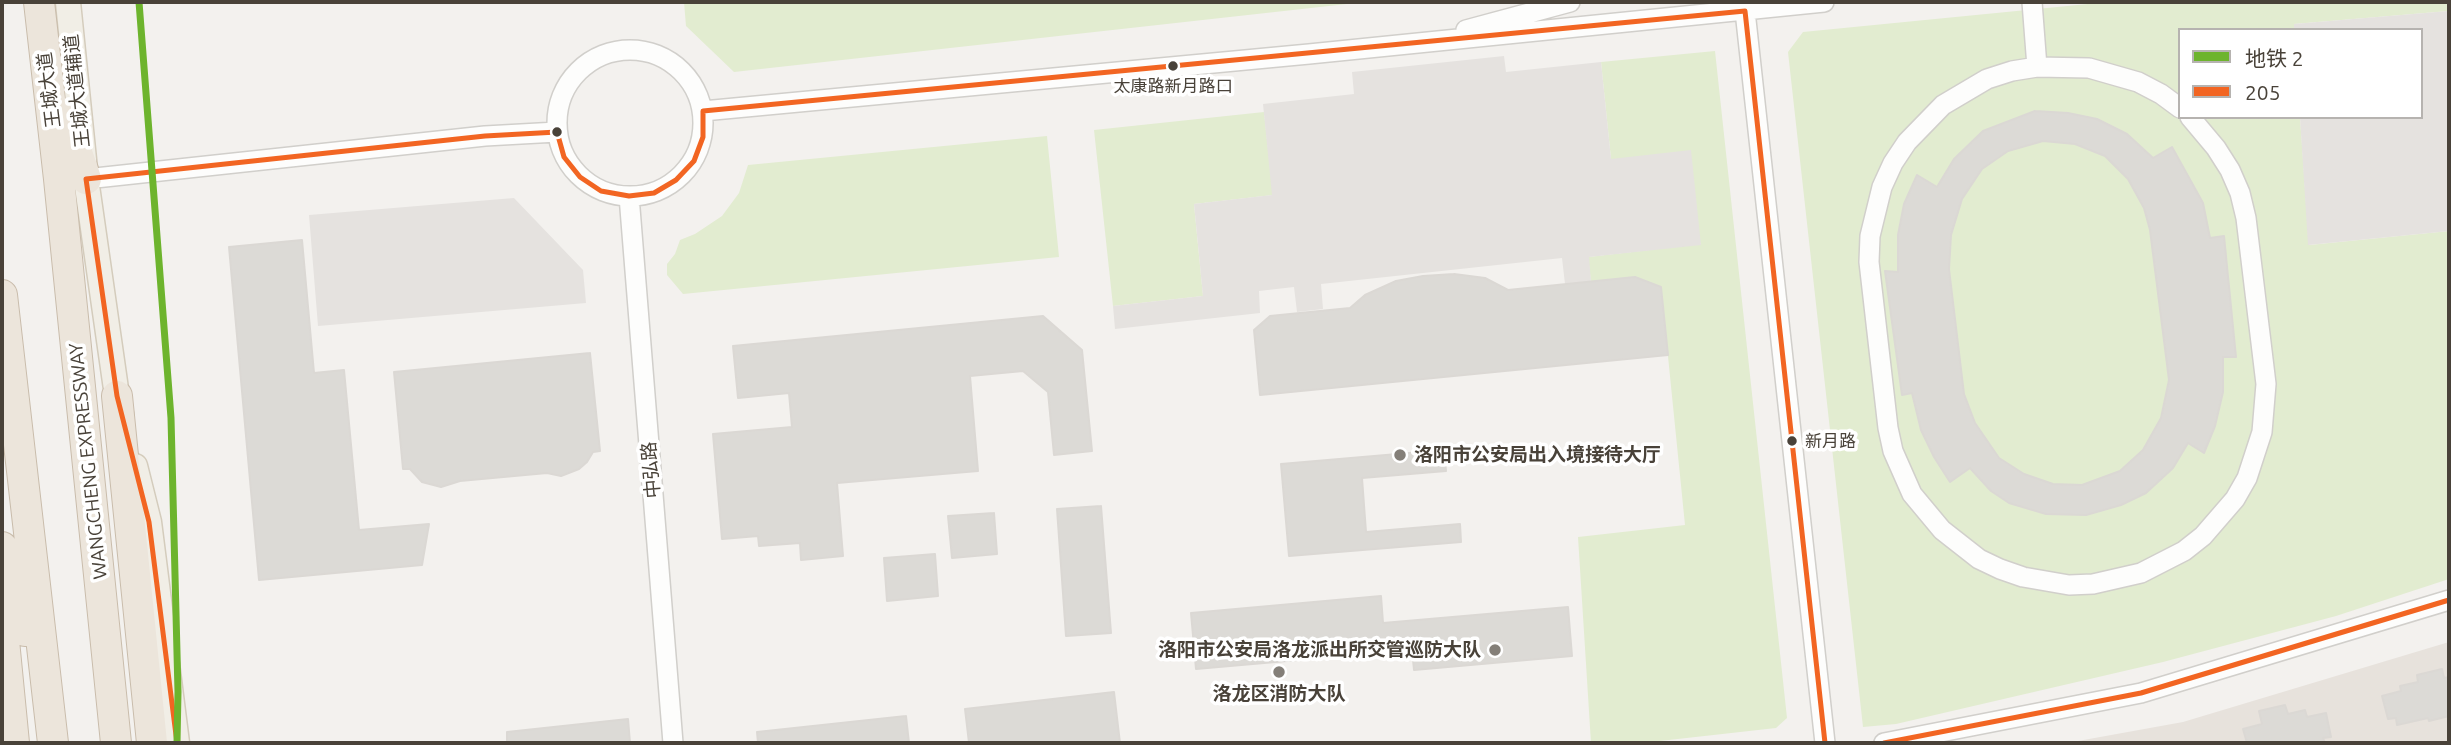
<!DOCTYPE html>
<meta charset="utf-8">
<style>
body{margin:0}
#map{position:relative;width:2451px;height:745px;overflow:hidden;background:#f3f1ee;font-family:Ubuntu,"Noto Sans SC",sans-serif}
canvas{display:block}
.frame{position:absolute;inset:0;border:4px solid #494239;pointer-events:none}
.legend{position:absolute;left:2178px;top:28px;width:245px;height:91px;box-sizing:border-box;background:#fff;border:2px solid #b6b3b0;margin:0;padding:9px 12px;list-style:none;font-size:21px;color:#494239}
.legend li{display:flex;align-items:center;gap:14px;height:35px}
.legend b{width:35px;border:2px solid #b6b3b0}
</style>
<div id="map">
<canvas width="2451" height="745"></canvas>
<div class="frame"></div>
<ul class="legend">
<li><b style="height:9px;background:#6db42d"></b>地铁 2</li>
<li><b style="height:9px;background:#f26522"></b>205</li>
</ul>
</div>
<script>
const g = document.querySelector('canvas').getContext('2d');
g.lineJoin = 'round';
function fill(path, color) { g.fillStyle = color; g.fill(path, 'evenodd'); }
const poly = rows => new Path2D(rows.map(r => 'M' + r).join(''));
function strokePath(path, color, width, dash) { g.strokeStyle = color; g.lineWidth = width; g.lineCap = dash ? 'butt' : 'round'; g.setLineDash(dash || []); g.stroke(path); }
function write(font, color, halo, rows, align = 'center') {
  g.font = font + ' Ubuntu,"Noto Sans SC",sans-serif'; g.lineWidth = 7; g.setLineDash([]); g.textBaseline = 'middle'; g.strokeStyle = halo; g.fillStyle = color; for (const [text, x, y, turn = 0] of rows) {
    g.save(); g.translate(x, y); g.rotate((+turn || 0) * Math.PI / 180); g.textAlign = isNaN(turn) ? turn : align; if (halo) g.strokeText(text, 0, 0); g.fillText(text, 0, 0); g.restore();
  }
}
const residential = poly([
 [2449,642,2449,743,2067,743,2183,722]
]);
const green = poly([
 [684,2,1365,2,734,72,686,26],
 [2108,2,2449,2,2449,11,2294,24,2294,30,2180,30,2180,117,2300,117,2309,245,2449,231,2449,579,2336,616,2163,662,1896,724,1863,727,1788,52,1803,32],
 [1715,51,1787,718,1776,728,1642,743,1591,743,1578,537,1685,525,1661,287,1635,277,1591,282,1588,257,1701,244,1611,159,1601,62],
 [1264,112,1273,195,1194,204,1203,296,1113,306,1094,130],
 [1047,136,1059,257,683,294,667,275,667,264,675,254,680,240,695,234,722,216,739,193,748,165]
]);
const parking = poly([
 [2449,11,2449,231,2308,245,2300,117,2421,117,2421,30,2294,30,2294,24],
 [1504,56,1506,72,1601,62,1611,159,1691,150,1701,245,1589,257,1591,282,1565,284,1562,258,1321,284,1323,309,1297,312,1294,287,1259,291,1260,313,1115,329,1113,306,1203,296,1194,204,1272,195,1263,104,1354,94,1352,72],
 [514,198,583,270,586,303,318,326,309,215]
]);
const building = poly([
 [2035,111,2068,113,2097,119,2127,134,2153,158,2172,147,2203,203,2210,238,2224,236,2236,357,2223,357,2223,392,2215,426,2204,453,2188,443,2173,468,2146,493,2121,505,2086,515,2046,514,2009,503,1991,491,1970,468,1950,482,1934,457,1921,430,1912,393,1902,395,1885,271,1898,272,1898,235,1904,204,1917,175,1937,187,1954,159,1983,131,2035,111],
 [2043,141,2075,144,2105,156,2128,179,2144,208,2150,230,2169,380,2161,418,2143,450,2120,471,2082,485,2053,484,2024,474,1999,458,1975,423,1964,394,1949,269,1951,235,1962,199,1982,169,2008,151,2043,141],
 [302,240,314,373,344,370,359,530,429,524,422,565,259,580,229,247,302,240],
 [1454,274,1485,278,1508,290,1635,277,1661,287,1668,355,1260,395,1254,330,1270,316,1350,308,1365,295,1396,281,1423,276,1454,274],
 [1043,316,1082,350,1092,451,1054,455,1048,392,1023,371,970,376,978,471,837,483,843,556,801,560,800,543,759,546,758,536,722,539,713,434,792,427,789,393,738,398,733,346,1043,316],
 [590,353,600,451,593,452,587,462,579,469,561,476,547,473,460,481,441,487,422,482,410,469,403,469,394,372,590,353],
 [1444,450,1446,471,1362,478,1366,532,1460,524,1461,542,1289,556,1281,464,1444,450],
 [1101,506,1111,633,1066,636,1057,509,1101,506],
 [994,513,997,554,952,558,948,516,994,513],
 [935,554,938,596,887,601,884,558,935,554],
 [1381,596,1383,623,1568,607,1572,656,1414,670,1412,650,1196,669,1191,613,1381,596],
 [2442,669,2444,678,2449,677,2449,716,2429,721,2428,718,2397,725,2396,718,2388,719,2382,696,2401,691,2400,686,2418,682,2417,675,2442,669],
 [1114,692,1120,743,969,743,965,709,1114,692],
 [2285,705,2288,714,2305,710,2307,717,2326,713,2331,737,2323,738,2325,743,2247,743,2243,729,2262,724,2259,711,2285,705],
 [906,716,909,743,758,743,757,732,906,716],
 [628,719,630,743,507,743,507,732,628,719]
]);
const minor = poly([
 [1741,2,1745,11,1825,743],
 [2032,2,2037,67],
 [1466,30,1570,2],
 '557 123a73 73 0 1 1 146 0a73 73 0 1 1-146 0Z',
 [2180,108,2161,94,2138,82,2089,68,2037,67,2012,71,1987,79,1943,105,1907,142,1893,163,1882,187,1870,236,1869,262,1888,428,1893,451,1912,494,1942,530,1979,559,2000,569,2023,577,2069,585,2093,584,2141,573,2184,551,2203,536,2235,499,2247,478,2262,432,2266,384,2246,218,2240,193,2230,170,2216,148,2190,117],
 [703,111,1309,54,1824,2],
 [86,179,485,136,557,132],
 [629,196,673,743],
 [1884,743,2141,693,2449,600]
]);
const major = poly([
 [68,2,86,179,117,396,121,414],
 [135,466,149,522,177,743]
]);
const highway = poly([
 [39,2,59,179,116,743],
 [65,117,86,179],
 [2,295,53,743],
 [117,396,152,743],
 [2,547,25,631],
 [2,620,14,743]
]);
const bus1 = poly([
 [177,743,149,522,117,396,86,179,485,136,557,132,564,157,580,177,601,191,629,196,654,193,676,180,694,161,703,137,703,111,1745,11,1825,743],
 [1884,743,2141,693,2449,600]
]);
const metro1 = poly([
 [139,2,171,418,178,692,177,743]
]);
const markers = [
 [1173,66,6,"#494239"],
 [557,132,6,"#494239"],
 [1792,441,6,"#494239"],
 [1400,455,7,"#847f78"],
 [1495,650,7,"#847f78"],
 [1279,672,7,"#847f78"]
];
const busNames = [
 ["太康路新月路口",1173,86],
 ["新月路",1805,441,"left"]
];
const streetNames = [
 ["王城大道",49,90,-97],
 ["王城大道辅道",77,91,-96],
 ["WANGCHENG EXPRESSWAY",88,461,-96],
 ["中弘路",651,470,-95]
];
const poiNames = [
 ["洛阳市公安局出入境接待大厅",1414,455],
 ["洛阳市公安局洛龙派出所交管巡防大队",1481,650,"right"],
 ["洛龙区消防大队",1279,694,"center"]
];
fill(residential, '#e7e2dc');
fill(green, '#e2ecd0');
fill(parking, '#e5e2df');
fill(building, '#dcdad6');
strokePath(building, '#dbd8d4', 2);
strokePath(minor, '#d1cfcb', 22);
strokePath(major, '#d4ccbc', 27);
strokePath(highway, '#c9bcab', 32);
strokePath(minor, '#fdfdfc', 19);
strokePath(major, '#f1eee6', 24);
strokePath(highway, '#ece5db', 30);
strokePath(bus1, '#f26522', 5);
strokePath(metro1, '#6db42d', 7);
for (const [x, y, r, color] of markers) { const dot = new Path2D(); dot.arc(x, y, r, 0, 2 * Math.PI); g.fillStyle = color; g.fill(dot); strokePath(dot, '#fff', 2.5); }
write('17px', '#494239', '#fff', busNames);
write('19px', '#494239', '#fff', streetNames);
write('bold 19px', '#494239', '#fff', poiNames, 'left');
</script>
